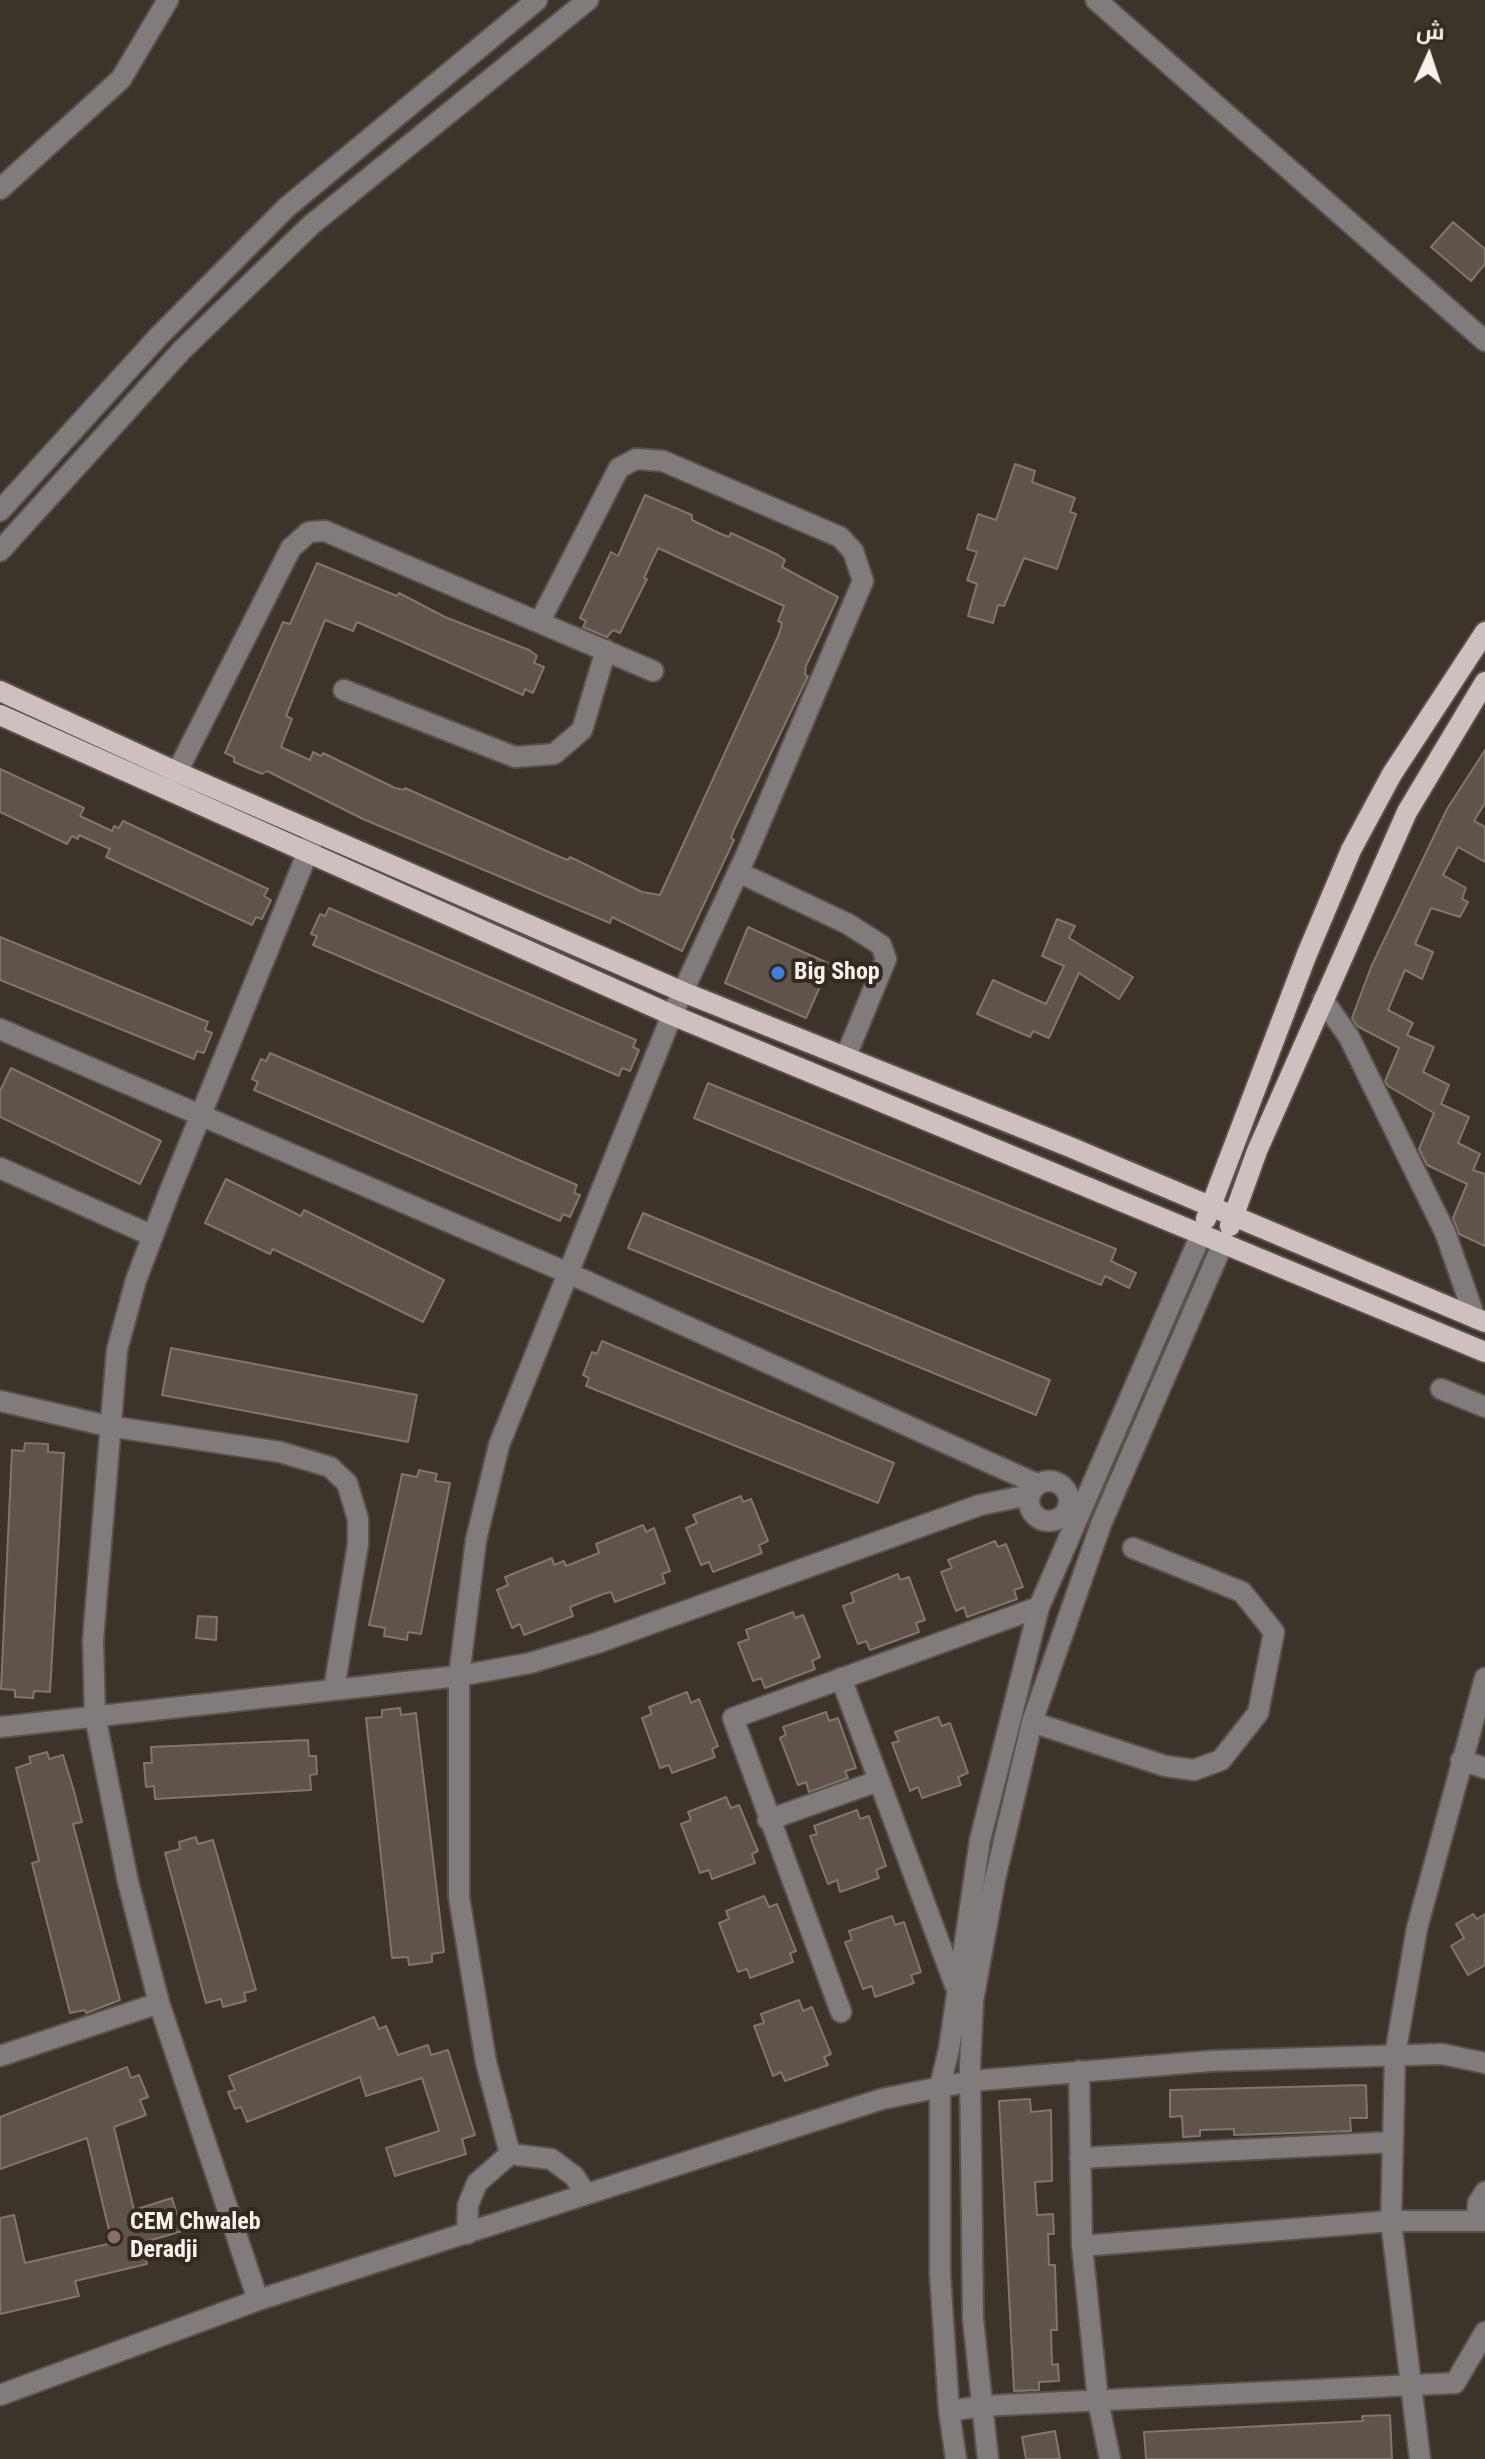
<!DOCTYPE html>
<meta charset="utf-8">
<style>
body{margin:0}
#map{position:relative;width:1485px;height:2459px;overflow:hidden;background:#3c332a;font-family:"Roboto Condensed",Cairo,sans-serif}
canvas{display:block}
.north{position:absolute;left:1389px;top:16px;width:80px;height:80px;-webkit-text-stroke:6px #322921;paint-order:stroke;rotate:3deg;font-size:22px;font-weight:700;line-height:32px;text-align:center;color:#f8f1ec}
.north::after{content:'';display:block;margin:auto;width:28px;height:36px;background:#f8f1ec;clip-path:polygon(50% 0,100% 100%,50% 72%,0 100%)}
</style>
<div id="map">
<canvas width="1485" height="2459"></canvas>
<div class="north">ش</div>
</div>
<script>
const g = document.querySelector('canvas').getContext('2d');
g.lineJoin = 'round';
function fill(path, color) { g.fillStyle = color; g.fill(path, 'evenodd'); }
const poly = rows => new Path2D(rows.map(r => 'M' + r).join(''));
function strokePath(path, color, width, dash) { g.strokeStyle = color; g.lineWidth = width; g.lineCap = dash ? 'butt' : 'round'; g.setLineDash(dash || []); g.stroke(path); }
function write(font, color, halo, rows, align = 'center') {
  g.font = font + ' "Roboto Condensed",sans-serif'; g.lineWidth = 8; g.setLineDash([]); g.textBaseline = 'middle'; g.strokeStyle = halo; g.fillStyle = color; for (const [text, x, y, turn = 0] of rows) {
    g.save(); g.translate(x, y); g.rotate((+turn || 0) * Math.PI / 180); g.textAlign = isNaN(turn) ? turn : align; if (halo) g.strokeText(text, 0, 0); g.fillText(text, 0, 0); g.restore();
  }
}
const building = poly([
 [1453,222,1485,249,1485,264,1471,281,1431,247,1453,222],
 [1015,464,1035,471,1032,482,1075,498,1070,512,1076,514,1057,569,1024,558,1004,606,998,605,993,623,968,616,977,584,967,580,977,552,967,549,978,514,996,520,1015,464],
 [645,495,692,515,692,520,721,534,729,537,731,533,778,555,785,560,782,567,838,597,806,666,805,675,808,676,734,830,731,838,734,840,682,951,612,917,610,923,363,819,267,771,262,774,234,762,234,757,225,753,283,622,290,624,317,563,397,596,399,593,445,617,529,650,537,656,534,663,544,667,533,693,525,689,523,695,357,622,353,631,325,620,286,716,292,719,281,747,310,760,313,752,321,756,323,753,395,788,404,790,405,788,560,857,568,860,570,857,642,892,660,895,779,634,782,623,778,621,784,606,658,548,644,578,647,579,620,633,613,630,607,637,583,627,586,621,580,618,611,552,618,556,645,495],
 [1485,750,1485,803,1474,821,1485,827,1485,862,1458,847,1443,875,1466,888,1462,899,1468,902,1460,917,1431,908,1415,944,1433,952,1422,979,1405,970,1388,1010,1413,1023,1407,1035,1434,1047,1423,1072,1449,1085,1441,1104,1469,1117,1458,1143,1480,1154,1473,1170,1485,1174,1485,1246,1459,1234,1453,1218,1467,1184,1427,1165,1419,1149,1434,1113,1388,1086,1385,1081,1399,1048,1357,1026,1352,1018,1371,967,1447,809,1485,750],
 [0,769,84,808,80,816,112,831,114,826,119,828,123,821,268,889,264,896,271,900,262,919,256,917,252,925,106,857,110,849,79,835,78,839,72,836,67,844,0,812,0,769],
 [329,908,636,1040,633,1047,639,1050,630,1071,622,1068,619,1076,313,945,317,936,311,934,320,914,325,916,329,908],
 [1057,919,1075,926,1069,938,1133,977,1119,999,1079,973,1049,1038,1033,1031,1030,1037,977,1014,993,980,1046,1004,1064,966,1042,956,1057,919],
 [748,927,830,964,806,1018,725,983,748,927],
 [0,937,208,1022,205,1030,212,1033,204,1053,197,1051,194,1059,0,980,0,937],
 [270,1053,577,1185,574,1193,580,1195,570,1217,563,1214,560,1221,254,1090,258,1082,252,1079,261,1059,266,1061,270,1053],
 [11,1068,161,1141,140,1184,0,1117,0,1091,11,1068],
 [708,1083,1116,1249,1111,1261,1136,1273,1129,1288,1105,1276,1101,1285,694,1118,708,1083],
 [226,1179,301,1216,304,1210,444,1280,423,1322,273,1249,270,1254,205,1223,226,1179],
 [643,1213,1050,1380,1036,1415,628,1248,643,1213],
 [602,1341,894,1463,878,1503,586,1386,589,1378,583,1375,592,1352,597,1354,602,1341],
 [171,1348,417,1395,408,1442,162,1395,171,1348],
 [25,1443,48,1444,48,1452,64,1453,50,1692,34,1691,33,1698,15,1697,15,1690,1,1689,12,1450,24,1451,25,1443],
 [419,1470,437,1474,435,1481,450,1483,421,1634,408,1632,407,1640,384,1636,385,1628,369,1625,402,1474,417,1477,419,1470],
 [741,1496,743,1502,751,1499,768,1541,759,1545,762,1553,713,1572,709,1562,701,1565,686,1528,697,1523,693,1515,741,1496],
 [643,1525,646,1532,654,1528,670,1571,662,1574,665,1583,615,1602,611,1592,603,1594,570,1607,573,1616,524,1635,520,1624,512,1628,497,1590,508,1585,505,1577,552,1558,554,1565,564,1561,566,1566,599,1553,596,1544,643,1525],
 [995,1541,998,1547,1006,1544,1023,1587,1014,1590,1017,1599,967,1617,964,1607,956,1611,941,1572,952,1568,948,1560,995,1541],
 [898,1574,900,1580,909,1577,925,1620,916,1623,919,1632,870,1650,866,1641,858,1644,843,1606,854,1602,851,1593,898,1574],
 [793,1612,795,1618,803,1615,820,1657,812,1661,815,1669,765,1688,761,1678,753,1681,738,1643,749,1639,746,1630,793,1612],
 [198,1616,217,1617,216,1640,196,1638,198,1616],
 [687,1692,691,1703,699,1699,718,1746,712,1749,715,1757,672,1773,669,1765,660,1768,642,1718,652,1714,649,1707,687,1692],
 [400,1708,401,1715,416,1713,444,1952,432,1954,432,1962,409,1965,408,1957,392,1958,366,1718,382,1717,382,1710,400,1708],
 [826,1712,829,1721,838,1718,856,1768,845,1771,848,1778,809,1792,806,1782,798,1785,780,1738,786,1735,783,1727,826,1712],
 [938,1717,942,1726,950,1723,968,1773,958,1777,961,1785,922,1798,918,1787,910,1791,892,1743,899,1741,895,1732,938,1717],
 [308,1740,309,1756,316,1756,317,1774,310,1775,311,1790,155,1799,154,1786,146,1787,144,1763,152,1763,151,1747,308,1740],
 [47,1752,49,1759,63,1755,74,1791,82,1822,73,1824,120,2000,86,2013,85,2010,70,2013,32,1863,39,1861,16,1768,31,1763,29,1757,47,1752],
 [726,1797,731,1808,739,1805,758,1851,752,1854,755,1863,712,1879,709,1870,700,1873,681,1824,691,1820,688,1812,726,1797],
 [857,1810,860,1819,869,1816,886,1866,876,1870,879,1878,840,1892,837,1880,828,1884,810,1836,817,1834,814,1826,857,1810],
 [196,1837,198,1844,213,1840,256,1990,244,1993,246,2001,223,2007,221,1999,206,2003,165,1853,180,1849,179,1842,196,1837],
 [764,1896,769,1907,777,1904,796,1951,790,1953,793,1962,750,1978,747,1969,738,1972,719,1923,729,1919,726,1911,764,1896],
 [1473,1914,1477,1919,1485,1914,1485,1965,1468,1975,1451,1946,1464,1938,1456,1924,1473,1914],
 [892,1916,895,1925,904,1922,921,1972,911,1975,914,1983,875,1997,872,1986,863,1989,845,1942,852,1940,849,1931,892,1916],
 [799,2000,803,2011,812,2007,831,2054,824,2057,828,2065,785,2081,781,2072,773,2076,754,2026,764,2023,761,2014,799,2000],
 [374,2017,379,2029,386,2026,398,2055,428,2045,431,2055,448,2050,475,2135,462,2139,466,2154,395,2176,386,2148,439,2131,422,2078,366,2096,360,2077,247,2122,241,2107,235,2109,228,2092,235,2090,229,2076,374,2017],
 [127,2067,131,2078,139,2075,148,2097,140,2100,146,2115,114,2127,134,2210,172,2198,182,2231,142,2243,147,2264,75,2281,79,2296,0,2314,0,2218,14,2215,25,2263,112,2243,87,2138,0,2169,0,2117,127,2067],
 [1366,2085,1367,2118,1350,2118,1351,2131,1234,2135,1234,2129,1200,2130,1200,2136,1183,2137,1182,2116,1170,2117,1170,2090,1366,2085],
 [1030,2099,1031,2112,1051,2110,1052,2181,1035,2182,1037,2215,1053,2214,1054,2234,1048,2234,1049,2265,1055,2265,1057,2330,1051,2330,1052,2365,1058,2364,1059,2381,1039,2382,1039,2390,1014,2391,999,2101,1030,2099],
 [1390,2415,1392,2459,1146,2459,1144,2432,1363,2421,1362,2416,1390,2415],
 [1055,2431,1060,2459,1026,2459,1022,2437,1055,2431]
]);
const minor = poly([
 [1096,0,1485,341],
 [0,189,121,79,168,0],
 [0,511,158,337,287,207,537,0],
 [0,551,182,350,311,225,588,0],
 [344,690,515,757,554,754,582,730,606,650],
 [177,772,291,548,309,532,325,531,653,671],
 [738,872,848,924,881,945,886,959,846,1056],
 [1323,1000,1349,1037,1445,1232,1475,1318],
 [0,1029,568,1273,1037,1484],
 [0,1168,153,1236],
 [1441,1389,1485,1407],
 [0,1401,108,1426,280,1452,330,1467,347,1483,358,1519,358,1544,334,1689],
 '1029 1501a20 20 0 1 1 40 0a20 20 0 1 1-40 0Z',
 [841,1678,955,1985],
 [1032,1722,1165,1766,1194,1770,1221,1760,1258,1713,1274,1632,1242,1592,1133,1548],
 [0,1727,459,1676,530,1663,597,1643,980,1505,1029,1495],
 [1461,1760,1485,1768],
 [768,1820,878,1781],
 [841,2012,733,1718,1039,1607],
 [0,2056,159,2003],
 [1079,2071,1082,2246,1098,2401,1110,2459],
 [510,2154,486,2062,459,1897,459,1676,476,1540,499,1445,672,1015,747,853,863,581,853,551,840,537,663,461,636,459,619,468,540,621],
 [1080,2158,1393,2142],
 [1477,2221,1478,2203,1485,2192],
 [467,2234,468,2205,477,2183,510,2154,551,2159,574,2176,586,2194],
 [1082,2246,1391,2221,1485,2221],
 [258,2300,159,2003,128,1882,95,1716,93,1640,117,1350,136,1280,169,1193,316,832],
 [0,2395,258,2300,882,2099,971,2081,1210,2061,1442,2054,1485,2063],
 [949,2411,982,2406,1455,2383,1485,2332],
 [956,2459,949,2411,940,2274,940,2086,949,2049,980,1840,1039,1607,1202,1232],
 [988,2459,973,2319,970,2066,973,2001,995,1879,1032,1722,1101,1524,1224,1241],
 [1420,2459,1391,2221,1395,2055,1417,1928,1485,1678]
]);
const major = poly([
 [0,691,177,772,683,992,1070,1147,1485,1322],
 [0,715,672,1015,1485,1352],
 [1206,1219,1307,954,1351,850,1392,774,1485,632],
 [1230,1226,1257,1151,1407,812,1485,682]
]);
const markers = [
 [778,973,8,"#3f7fe0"],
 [114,2237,8,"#8d6e63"]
];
const poiNames = [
 ["Big Shop",794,973],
 ["CEM Chwaleb",130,2223],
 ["Deradji",130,2251]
];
fill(building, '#5e544b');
strokePath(building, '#81766d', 2);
strokePath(minor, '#5a5149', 24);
strokePath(major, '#5a5149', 24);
strokePath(minor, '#827b7b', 20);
strokePath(major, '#cfc0c0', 20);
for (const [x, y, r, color] of markers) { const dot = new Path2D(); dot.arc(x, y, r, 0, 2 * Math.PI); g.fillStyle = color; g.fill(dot); strokePath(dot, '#322921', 3); }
write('bold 24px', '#f8f1ec', '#322921', poiNames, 'left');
</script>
